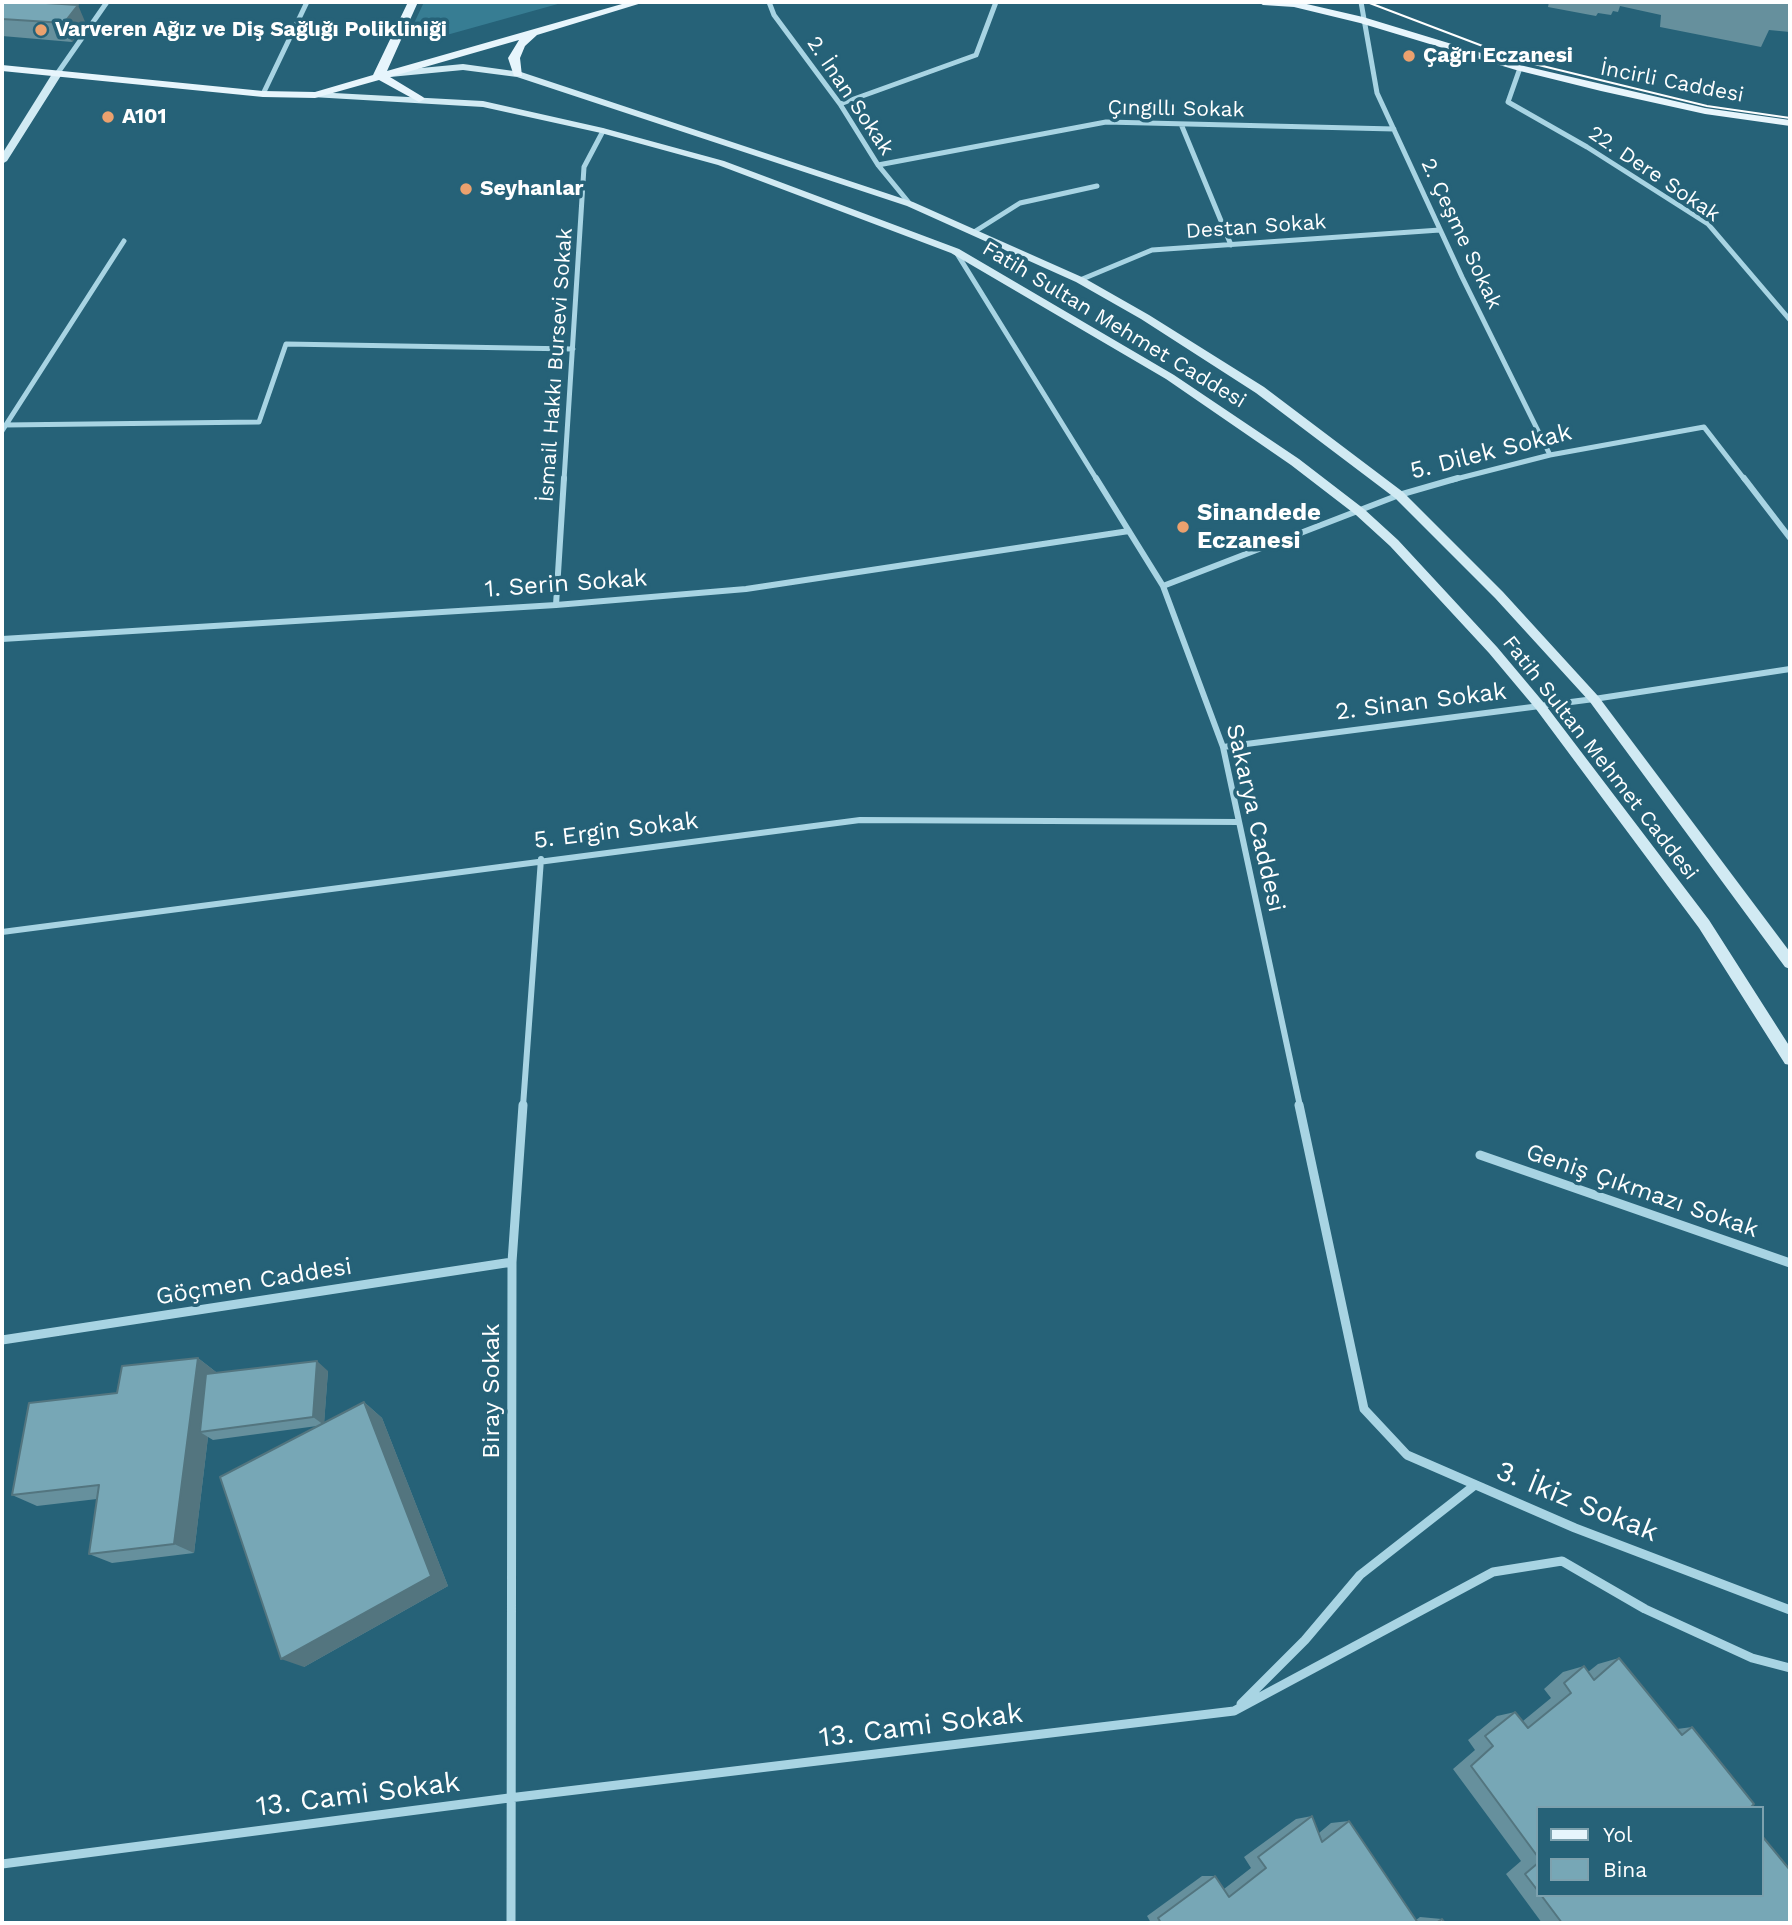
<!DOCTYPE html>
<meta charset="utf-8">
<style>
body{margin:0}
#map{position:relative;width:1792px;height:1925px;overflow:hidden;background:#266278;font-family:"Work Sans",sans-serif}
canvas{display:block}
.frame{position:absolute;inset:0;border:4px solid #fff;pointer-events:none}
.legend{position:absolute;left:1536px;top:1806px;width:228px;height:91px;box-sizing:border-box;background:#266278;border:2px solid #7da1ae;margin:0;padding:9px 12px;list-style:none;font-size:21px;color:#fff}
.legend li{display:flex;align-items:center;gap:14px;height:35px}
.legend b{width:35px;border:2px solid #7da1ae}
</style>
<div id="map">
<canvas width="1792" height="1925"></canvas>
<div class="frame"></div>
<ul class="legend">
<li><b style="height:9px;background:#e7f5fc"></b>Yol</li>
<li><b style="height:19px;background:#77a7b6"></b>Bina</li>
</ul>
</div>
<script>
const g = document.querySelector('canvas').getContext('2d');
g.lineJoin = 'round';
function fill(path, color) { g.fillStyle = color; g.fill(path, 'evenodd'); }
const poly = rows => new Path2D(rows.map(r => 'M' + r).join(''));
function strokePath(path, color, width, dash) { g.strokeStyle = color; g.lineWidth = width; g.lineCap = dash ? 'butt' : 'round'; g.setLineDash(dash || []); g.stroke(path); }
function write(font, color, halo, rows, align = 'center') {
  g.font = font + ' "Work Sans",sans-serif'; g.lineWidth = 7; g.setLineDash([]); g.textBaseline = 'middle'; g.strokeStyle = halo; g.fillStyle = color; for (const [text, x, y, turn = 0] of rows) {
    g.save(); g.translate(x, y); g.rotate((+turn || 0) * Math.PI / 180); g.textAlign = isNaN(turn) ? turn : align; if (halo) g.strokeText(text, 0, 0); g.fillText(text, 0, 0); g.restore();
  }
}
const green = poly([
 [424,2,565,2,443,36,409,34]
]);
const minorFar2 = poly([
 [769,2,774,15,840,104,878,165,910,204],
 [1361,2,1377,93,1462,277,1550,455],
 [1520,68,1508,102,1587,147,1708,224,1790,320],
 [57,74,107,2],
 [263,94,307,2],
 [840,104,976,55,996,2],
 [1181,124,1231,245],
 [878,165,1106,122,1394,129],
 [974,232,1020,203,1097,186],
 [956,252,1097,480],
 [1080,280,1152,250,1440,230],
 [5,425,259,422,286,344,573,349],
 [2,431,124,241],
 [564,480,584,167,603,131],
 [1452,480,1550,455,1704,427,1745,480]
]);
const minorFar1 = poly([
 [1096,478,1163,586,1223,747,1300,1106],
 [1744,478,1790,538],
 [1163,586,1399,495,1458,478],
 [556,605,564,478],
 [2,639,556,605,746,589,1129,531],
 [1223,747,1594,699,1790,669],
 [2,932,860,820,1239,822],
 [523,1106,541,859]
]);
const minor = poly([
 [1299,1105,1364,1409,1407,1455,1575,1528,1790,1610],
 [1480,1155,1790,1263],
 [2,1340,512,1262],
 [1241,1704,1305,1640,1360,1575,1475,1485],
 [2,1864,509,1798,1234,1711,1493,1572,1562,1561,1645,1609,1752,1658,1790,1668],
 [511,1923,512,1262,523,1105]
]);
const secondary = poly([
 [463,64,521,72,913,202,1084,278,1149,315,1264,387,1403,492,1503,592,1598,696,1790,952,1790,969,1785,967,1590,702,1495,598,1395,498,1256,393,1141,319,1076,282,907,206,517,77,463,70,390,77,385,74,390,71,463,64],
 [57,71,62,74,7,161,2,164,2,154,52,74,57,71],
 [315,92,483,101,603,128,724,161,959,249,1174,375,1299,459,1364,509,1398,540,1497,647,1544,703,1709,920,1790,1047,1790,1065,1785,1064,1699,928,1536,709,1489,653,1390,546,1356,515,1291,465,1166,379,951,253,718,165,601,133,483,107,312,97,310,95,315,92]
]);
const primary = poly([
 [408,2,418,2,387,71,629,2,645,2,537,35,525,46,520,58,522,76,514,76,508,58,519,40,390,77,423,97,425,99,419,102,379,80,315,98,263,97,2,71,2,65,263,91,315,92,373,75,408,2],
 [1258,2,1298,2,1363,17,1524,66,1705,108,1790,120,1790,126,1705,114,1601,91,1516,70,1360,23,1294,7,1263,5,1258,2]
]);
const tram = poly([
 [1367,2,1522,61,1707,106,1790,118]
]);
const wall = poly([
 [2,2,86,24,72,42,2,36],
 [1549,2,1790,2,1790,32,1769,30,1761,47,1660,27,1661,15,1620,6,1618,12,1613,11,1611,15,1598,13,1596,16,1548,7],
 [198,1358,216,1372,216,1373,328,1371,324,1423,364,1402,382,1418,448,1586,304,1667,317,1426,213,1440,208,1437,194,1553,112,1563,89,1554,97,1499,37,1506,12,1495,117,1393],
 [1619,1658,1677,1729,1692,1727,1754,1804,1538,1808,1538,1895,1762,1895,1790,1923,1542,1923,1506,1874,1521,1861,1453,1769,1475,1750,1468,1740,1497,1716,1515,1712,1523,1721,1551,1698,1544,1689,1563,1672,1584,1666,1588,1672,1598,1664],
 [1312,1816,1319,1833,1331,1823,1349,1821,1416,1920,1420,1917,1442,1919,1445,1923,1151,1923,1147,1916,1202,1876,1215,1876,1224,1889,1251,1868,1244,1857,1296,1819]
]);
const shadedWall = poly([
 [78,5,86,24,72,42,64,23],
 [198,1358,216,1372,209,1430,200,1432,208,1437,194,1553,174,1544],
 [317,1361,328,1371,324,1425,313,1417],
 [364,1402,382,1418,448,1586,304,1667,281,1659]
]);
const building = poly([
 [2,2,30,2,78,5,64,23,2,19,2,2],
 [198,1358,174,1544,89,1554,99,1485,12,1495,29,1403,117,1393,122,1366,198,1358],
 [317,1361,313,1417,200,1432,206,1374,317,1361],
 [364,1402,431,1576,281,1659,220,1477,364,1402],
 [1619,1658,1682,1735,1692,1727,1754,1804,1750,1808,1538,1808,1538,1857,1471,1766,1493,1746,1485,1736,1515,1712,1528,1728,1571,1693,1564,1683,1584,1666,1594,1680,1619,1658],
 [1312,1816,1322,1842,1349,1821,1418,1923,1161,1923,1158,1918,1215,1876,1229,1897,1266,1868,1258,1857,1312,1816],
 [1762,1836,1790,1870,1790,1923,1562,1923,1541,1895,1762,1895,1762,1836],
 [1538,1863,1538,1891,1525,1874,1538,1863],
 [1442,1919,1445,1923,1436,1923,1442,1919]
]);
const markers = [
 [41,30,7,"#eba16e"],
 [1409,56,7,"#eba16e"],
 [108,117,7,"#eba16e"],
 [466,189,7,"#eba16e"],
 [1183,527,7,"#eba16e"]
];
const farPoinames = [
 ["Varveren Ağız ve Diş Sağlığı Polikliniği",55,30],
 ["Çağrı Eczanesi",1423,56],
 ["A101",122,117],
 ["Seyhanlar",480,189]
];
const farStreetnames = [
 ["İncirli Caddesi",1672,82,11],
 ["2. İnan Sokak",850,96,56],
 ["Çıngıllı Sokak",1176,109,1],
 ["22. Dere Sokak",1654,174,34],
 ["Destan Sokak",1256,227,-4],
 ["2. Çeşme Sokak",1461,234,65],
 ["Fatih Sultan Mehmet Caddesi",1114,325,31],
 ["İsmail Hakkı Bursevi Sokak",556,365,-86],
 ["Fatih Sultan Mehmet Caddesi",1600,758,52]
];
const streetNames = [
 ["5. Dilek Sokak",1491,452,-14],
 ["1. Serin Sokak",566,584,-4],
 ["2. Sinan Sokak",1421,702,-7],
 ["Sakarya Caddesi",1255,818,77],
 ["5. Ergin Sokak",616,831,-7],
 ["Geniş Çıkmazı Sokak",1642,1191,19],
 ["Göçmen Caddesi",254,1282,-9],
 ["Biray Sokak",492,1391,-90]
];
const poiNames = [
 ["Sinandede",1197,513],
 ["Eczanesi",1197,541]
];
const nearStreetnames = [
 ["3. İkiz Sokak",1577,1502,22],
 ["13. Cami Sokak",921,1726,-7],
 ["13. Cami Sokak",358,1795,-7]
];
fill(green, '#377d93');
strokePath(minorFar2, '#a8d4e3', 5);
strokePath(minorFar1, '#a8d4e3', 6);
strokePath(minor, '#a8d4e3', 9);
fill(secondary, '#d1eaf3');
fill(primary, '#e7f5fc');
strokePath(tram, '#fff', 2);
fill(wall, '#66909d');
fill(shadedWall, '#53757f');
fill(building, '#77a7b6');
strokePath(building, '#53757f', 2);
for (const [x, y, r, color] of markers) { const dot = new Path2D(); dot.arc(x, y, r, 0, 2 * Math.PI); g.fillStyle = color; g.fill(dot); strokePath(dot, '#266278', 2.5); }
write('bold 21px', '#fff', '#266278', farPoinames, 'left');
write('21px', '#fff', '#266278', farStreetnames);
write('24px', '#fff', '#266278', streetNames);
write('bold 24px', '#fff', '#266278', poiNames, 'left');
write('28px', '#fff', '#266278', nearStreetnames);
</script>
